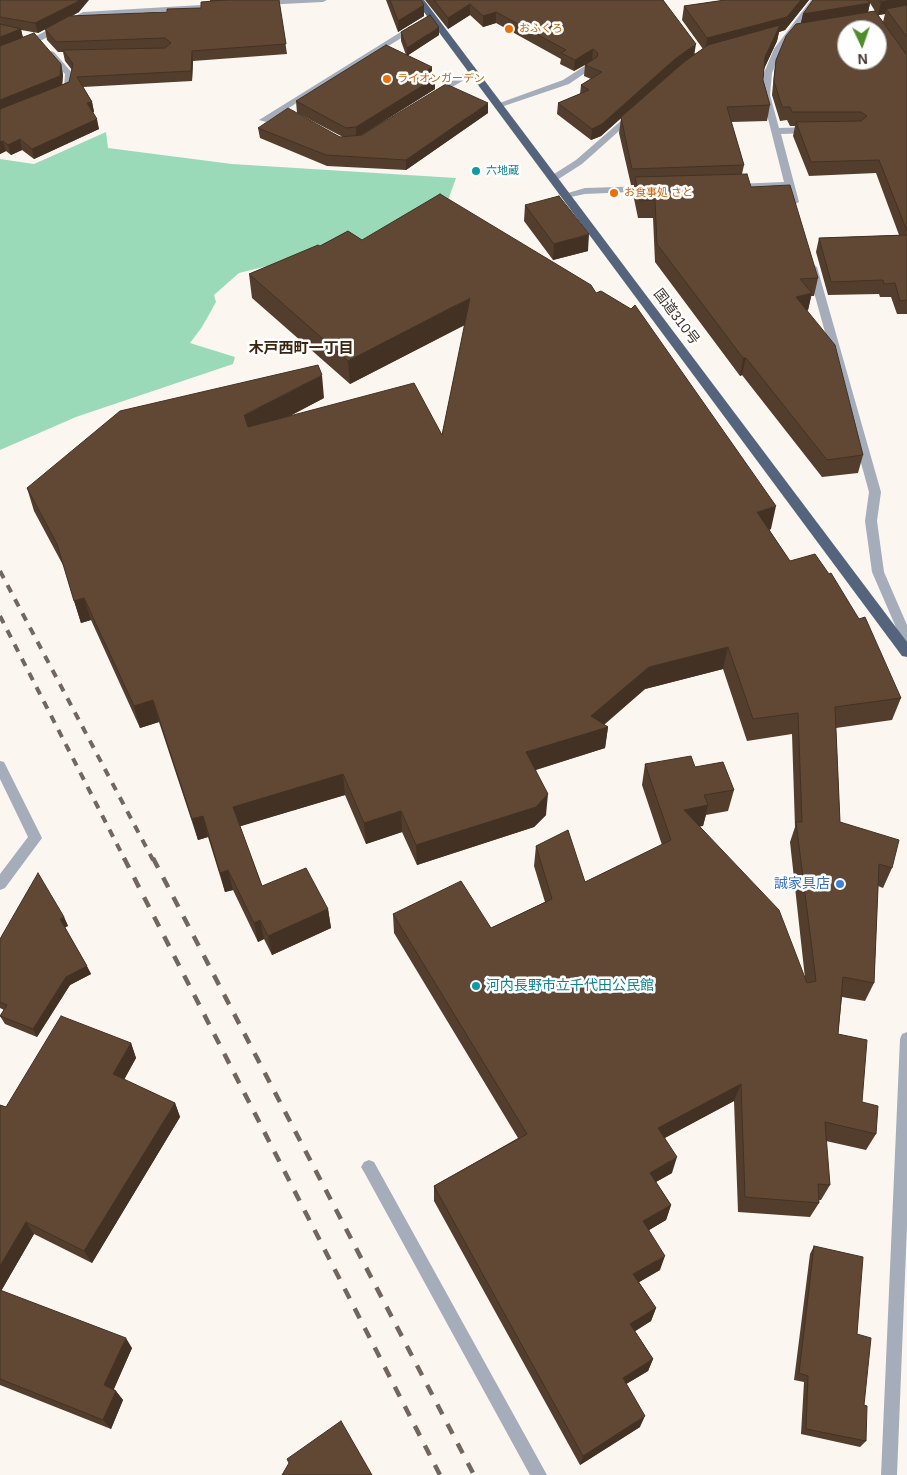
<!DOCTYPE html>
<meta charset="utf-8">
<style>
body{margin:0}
#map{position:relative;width:907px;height:1475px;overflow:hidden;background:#fcf6f1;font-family:Helvetica,sans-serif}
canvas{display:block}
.north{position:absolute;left:837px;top:20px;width:50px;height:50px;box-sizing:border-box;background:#fff;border:1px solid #b3afab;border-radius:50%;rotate:177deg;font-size:14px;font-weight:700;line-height:20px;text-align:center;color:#41362d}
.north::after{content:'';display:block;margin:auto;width:18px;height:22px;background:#4f8c2c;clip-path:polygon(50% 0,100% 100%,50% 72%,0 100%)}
</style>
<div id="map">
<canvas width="907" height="1475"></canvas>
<div class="north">N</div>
</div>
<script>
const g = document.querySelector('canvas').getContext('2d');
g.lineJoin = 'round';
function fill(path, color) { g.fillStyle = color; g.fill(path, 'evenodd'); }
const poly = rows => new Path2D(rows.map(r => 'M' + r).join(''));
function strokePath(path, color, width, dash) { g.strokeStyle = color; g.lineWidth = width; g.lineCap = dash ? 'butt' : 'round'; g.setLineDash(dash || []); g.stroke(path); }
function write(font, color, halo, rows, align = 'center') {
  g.font = font + ' Helvetica,"Noto Sans JP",sans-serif'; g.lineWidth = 5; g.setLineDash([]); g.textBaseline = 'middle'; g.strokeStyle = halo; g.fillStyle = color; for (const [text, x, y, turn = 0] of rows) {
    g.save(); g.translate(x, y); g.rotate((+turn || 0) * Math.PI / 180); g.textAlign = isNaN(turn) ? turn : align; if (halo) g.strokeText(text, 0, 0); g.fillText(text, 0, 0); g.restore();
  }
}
const green = poly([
 [106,132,108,148,232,164,456,178,447,203,426,220,316,254,239,273,214,295,216,302,202,327,190,343,235,357,233,364,76,417,0,450,0,159,34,164]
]);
const minor = poly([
 [327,0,323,2,263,5,259,3,263,1,274,0,327,0],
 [811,0,819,0,782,49,772,73,770,95,779,128,811,127,815,130,811,133,781,134,799,202,794,205,789,202,786,188,735,190,730,187,735,184,784,182,762,95,764,73,774,49,811,0],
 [218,4,222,6,221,8,85,16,42,40,0,56,0,50,36,36,83,12,218,4],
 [412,25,419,27,266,122,259,120,412,25],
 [51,51,54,52,73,74,71,91,58,96,54,93,64,88,65,74,47,54,51,51],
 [591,62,595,65,594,67,569,84,501,107,494,105,563,80,591,62],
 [473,68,477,71,476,73,437,96,430,94,473,68],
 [630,113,637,115,582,164,557,180,551,180,551,176,576,160,630,113],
 [650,186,653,187,653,191,585,194,566,198,561,195,585,188,650,186],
 [812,264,817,267,881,492,877,521,884,572,907,625,907,644,901,639,872,572,865,521,869,492,807,267,812,264],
 [0,761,4,762,42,838,5,888,0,890,0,874,28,837,0,779,0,761],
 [907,1032,907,1226,897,1475,881,1475,900,1039,902,1034,907,1032],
 [369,1160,374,1162,547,1475,530,1475,364,1172,361,1167,364,1162,369,1160]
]);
const trunk = poly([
 [415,0,424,0,907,642,907,657,902,656,415,0]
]);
const railFar1 = poly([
 [0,571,153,860],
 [0,616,125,860]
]);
const rail = poly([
 [124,858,440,1475],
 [153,858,474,1475]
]);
const wall = poly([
 [0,0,79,12,72,16,167,12,201,8,210,1,210,0,279,0,287,54,193,61,192,81,83,87,92,102,94,112,93,112,99,129,34,159,22,150,11,155,6,151,0,154],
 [45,29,47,40,58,52,63,52,65,61,72,70,69,82,62,85,63,75,61,64,23,37,21,30,38,33],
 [386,0,421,0,424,16,398,32],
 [425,0,663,0,695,54,703,49,682,20,684,6,725,0,809,0,785,30,779,32,777,41,764,69,763,80,770,105,767,121,731,122,744,165,742,174,751,187,818,278,814,296,811,296,808,310,807,311,863,455,858,473,822,477,742,375,740,376,655,262,653,218,638,218,633,194,634,185,631,185,619,133,621,118,601,136,591,140,557,114,558,103,580,94,581,85,591,79,584,76,585,65,587,64,574,71,560,64,561,59,496,23,483,27,470,15,448,29],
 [813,0,907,0,907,314,897,314,891,297,880,297,879,294,828,295,816,252,819,238,899,235,876,173,809,176,793,136,795,126,790,126,787,120,780,121,772,95,774,73,776,60,801,23,803,14],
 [870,3,875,11,868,12],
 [885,14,883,22,878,15],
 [401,32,439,35,408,55,432,77,435,78,435,89,361,136,488,113,406,170,327,166,260,138,258,128,343,137,297,113,296,101,406,55,401,41],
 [525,205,588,251,553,260,524,221],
 [348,231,771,529,769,530,790,561,901,698,892,720,836,728,840,822,892,868,883,888,878,886,874,983,865,1001,842,997,838,1034,862,1102,876,1134,866,1150,826,1141,830,1185,821,1200,819,1200,819,1203,810,1217,738,1212,734,1101,665,1138,672,1173,656,1182,671,1205,666,1220,649,1230,660,1270,639,1282,656,1308,651,1321,635,1331,653,1359,648,1371,626,1384,640,1427,580,1465,434,1201,434,1186,518,1138,394,933,393,914,491,928,545,902,534,866,536,846,585,882,662,845,642,785,645,764,695,767,734,790,728,811,706,815,703,826,700,826,805,978,790,842,795,827,792,734,747,741,723,669,645,689,604,725,608,727,605,748,536,770,546,815,534,827,417,865,402,832,366,844,345,795,240,826,262,886,328,909,331,928,272,955,264,939,258,942,233,890,225,892,208,837,198,840,159,722,140,728,91,620,81,623,64,567,34,511,27,488,324,398,290,416,442,435,465,325,350,384,252,298,249,274,320,246],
 [64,917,68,926,65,927,91,974,70,985,37,1037,5,1024,0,1016,4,1010,0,1008,0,939],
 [131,1043,136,1058,124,1080,175,1103,180,1117,92,1263,34,1234,1,1291,132,1348,114,1389,123,1400,111,1429,0,1385,0,1105,6,1107],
 [814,1246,857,1334,864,1405,866,1441,860,1447,801,1434,804,1382,794,1380,810,1254]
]);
const shadedWall = poly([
 [79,0,89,0,79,12,38,33,35,23],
 [801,0,809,0,785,30,779,32,777,41,762,73,705,52,707,38],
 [892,0,907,0,907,11,886,9,885,14,878,15,881,2],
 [870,3,867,17,800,27,803,14],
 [470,4,470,15,448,29,448,18],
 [424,5,424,16,398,32,398,21],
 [496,12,496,23,483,27,483,16],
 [439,27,439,35,407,56,407,48],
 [21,29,23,39,0,48,0,37],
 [696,44,694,56,674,71,601,136,591,140,592,129,675,59],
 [593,49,592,60,574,71,575,60],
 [192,51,193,61,192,81,191,71],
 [61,64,63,75,62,87,0,111,0,100],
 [432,67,432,78,423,73],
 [435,78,435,89,356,138,356,127],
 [92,102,94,112,89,113,87,103],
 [488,103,488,113,406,170,406,160],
 [97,119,99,129,34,159,32,149],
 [20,139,22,150,11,155,8,145],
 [3,141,6,151,0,154,0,142],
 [589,234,588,251,553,260,554,244],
 [812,293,808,310,792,315,796,297],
 [470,298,470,322,350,384,348,361],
 [743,358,746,358,742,375,740,376],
 [322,375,324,398,247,438,244,415],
 [776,506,771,529,752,535,757,512],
 [84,598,91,620,81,623,74,601],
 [728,647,723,669,645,689,597,730,608,727,605,748,525,773,526,752,591,716,649,667],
 [153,700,159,722,140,728,134,706],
 [343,774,345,795,238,827,233,807],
 [548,794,546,815,534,827,417,865,416,845],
 [708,805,703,826,680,830,684,810],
 [401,811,402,832,366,844,364,823],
 [203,816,208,837,198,840,192,819],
 [228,870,233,890,225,892,220,873],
 [328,909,331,928,272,955,268,936],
 [64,917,68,926,64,928,60,919],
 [260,920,264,939,258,942,254,923],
 [87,966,91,974,70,985,37,1037,33,1029,66,977],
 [131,1043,136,1058,119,1088,113,1074],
 [741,1084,734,1101,653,1144,658,1128],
 [175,1103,180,1117,92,1263,84,1251],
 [677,1157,672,1173,645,1188,650,1173],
 [671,1205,666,1220,639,1236,643,1221],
 [26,1222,34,1234,0,1293,0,1266],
 [665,1256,660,1270,629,1288,633,1274],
 [656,1308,651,1321,626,1337,630,1324],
 [126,1338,132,1348,111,1395,104,1385],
 [653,1359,648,1371,618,1389,623,1378],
 [116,1391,123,1400,111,1429,103,1420],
 [645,1416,640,1427,580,1465,583,1456]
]);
const building = poly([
 [0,0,79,0,77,2,35,23,0,17,0,0],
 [226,0,279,0,286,44,192,51,191,71,77,77,92,102,87,103,97,119,32,149,20,139,8,145,3,141,0,142,0,109,69,82,73,64,63,50,165,48,171,43,165,38,56,42,45,29,69,16,167,12,167,9,201,8,201,2,226,0],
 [390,0,421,0,424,5,398,21,390,0],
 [434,0,663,0,696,44,675,59,602,124,592,129,558,103,589,90,581,85,602,72,585,65,597,57,598,53,593,49,575,60,561,53,566,50,496,12,483,16,470,4,448,18,434,0],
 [725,0,801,0,787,17,707,38,684,6,725,0],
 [813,0,867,0,870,3,803,14,813,0],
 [880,0,892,0,881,2,880,0],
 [907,5,907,37,886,9,907,5],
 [875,11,906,54,907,54,907,231,879,160,811,162,796,122,861,121,867,116,861,112,792,112,790,107,782,107,774,81,776,60,786,36,796,24,875,11],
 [847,30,877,30,877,60,847,60,847,30],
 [430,15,439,27,407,48,401,32,430,15],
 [0,24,21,29,0,37,0,24],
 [780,25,765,57,763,80,770,105,727,107,744,165,632,169,621,117,684,62,708,45,780,25],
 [34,33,61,64,60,76,0,100,0,46,34,33],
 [386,45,432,67,423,73,435,78,356,127,346,128,296,101,386,45],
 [446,84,488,103,406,160,326,155,258,128,288,108,340,137,362,135,446,84],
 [747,174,751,187,790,185,818,278,800,279,812,293,796,297,835,345,863,455,827,460,746,358,743,358,657,244,655,200,640,201,635,177,747,174],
 [440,194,591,285,596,293,601,291,631,309,635,305,776,506,757,512,790,561,815,554,829,574,831,573,859,619,865,617,901,698,835,707,840,822,899,840,892,868,879,864,874,983,843,977,838,1034,867,1040,862,1102,878,1106,876,1134,825,1122,830,1185,818,1184,819,1203,745,1197,741,1084,658,1128,677,1157,650,1173,671,1205,643,1221,665,1256,633,1274,656,1308,630,1324,653,1359,623,1378,645,1416,583,1456,434,1186,527,1134,393,914,461,881,491,928,552,899,536,846,568,830,585,882,671,840,645,764,691,756,695,767,723,762,734,790,704,795,708,805,684,810,779,910,807,983,816,981,796,822,802,822,798,713,753,719,728,647,649,667,591,716,608,727,526,752,548,794,536,807,416,845,401,811,364,823,343,774,233,807,262,886,306,868,328,909,268,936,260,920,254,923,228,870,220,873,203,816,192,819,153,700,134,706,84,598,74,601,57,544,27,488,120,411,318,365,322,375,244,415,248,427,414,383,442,435,470,298,348,361,249,274,318,245,320,246,348,231,362,240,440,194],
 [559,196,589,234,554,244,525,205,559,196],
 [907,235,907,300,900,301,895,283,884,284,883,280,831,282,819,238,907,235],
 [38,873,64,917,60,919,87,966,66,977,33,1029,0,1016,7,1005,0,1002,0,939,38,873],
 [61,1016,131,1043,113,1074,175,1103,84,1251,26,1222,0,1266,0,1105,6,1107,61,1016],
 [814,1246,863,1257,857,1334,871,1338,864,1405,867,1406,866,1441,806,1429,808,1376,799,1373,814,1246],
 [0,1290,126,1338,104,1385,116,1391,103,1420,0,1379,0,1290],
 [341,1421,372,1475,282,1475,289,1463,287,1459,341,1421]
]);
const markers = [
 [509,29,5,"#e8710a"],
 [387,79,5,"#e8710a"],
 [476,171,5,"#0f9aa8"],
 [614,193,5,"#e8710a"],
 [840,884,5,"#3f7fe0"],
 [476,986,5,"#0f9aa8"]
];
const farFoodnames = [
 ["おふくろ",519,29],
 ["ライオンガーデン",397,79],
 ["お食事処 さと",624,193]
];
const farCulturenames = [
 ["六地蔵",486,171]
];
const streetNames = [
 ["国道310号",676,317,53]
];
const shopNames = [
 ["誠家具店",830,884]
];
const cultureNames = [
 ["河内長野市立千代田公民館",486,986]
];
const neighbourhoodNames = [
 ["木戸西町一丁目",301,349]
];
fill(green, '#9bdab8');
fill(minor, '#a4adb9');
fill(trunk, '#54647c');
strokePath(railFar1, '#71675f', 4, [8, 8]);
strokePath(rail, '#71675f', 4.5, [11, 11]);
fill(wall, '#533e2d');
fill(shadedWall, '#433224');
fill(building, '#604834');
strokePath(building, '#433224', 1);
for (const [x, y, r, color] of markers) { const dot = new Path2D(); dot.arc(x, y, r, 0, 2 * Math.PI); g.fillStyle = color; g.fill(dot); strokePath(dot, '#fff', 2); }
write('11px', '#c56008', '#fff', farFoodnames, 'left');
write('11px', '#0d838f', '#fff', farCulturenames, 'left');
write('14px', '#41362d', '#fff', streetNames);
write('14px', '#366cbe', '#fff', shopNames, 'right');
write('14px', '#0d838f', '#fff', cultureNames, 'left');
write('bold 15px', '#3a2511', '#fff', neighbourhoodNames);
</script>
